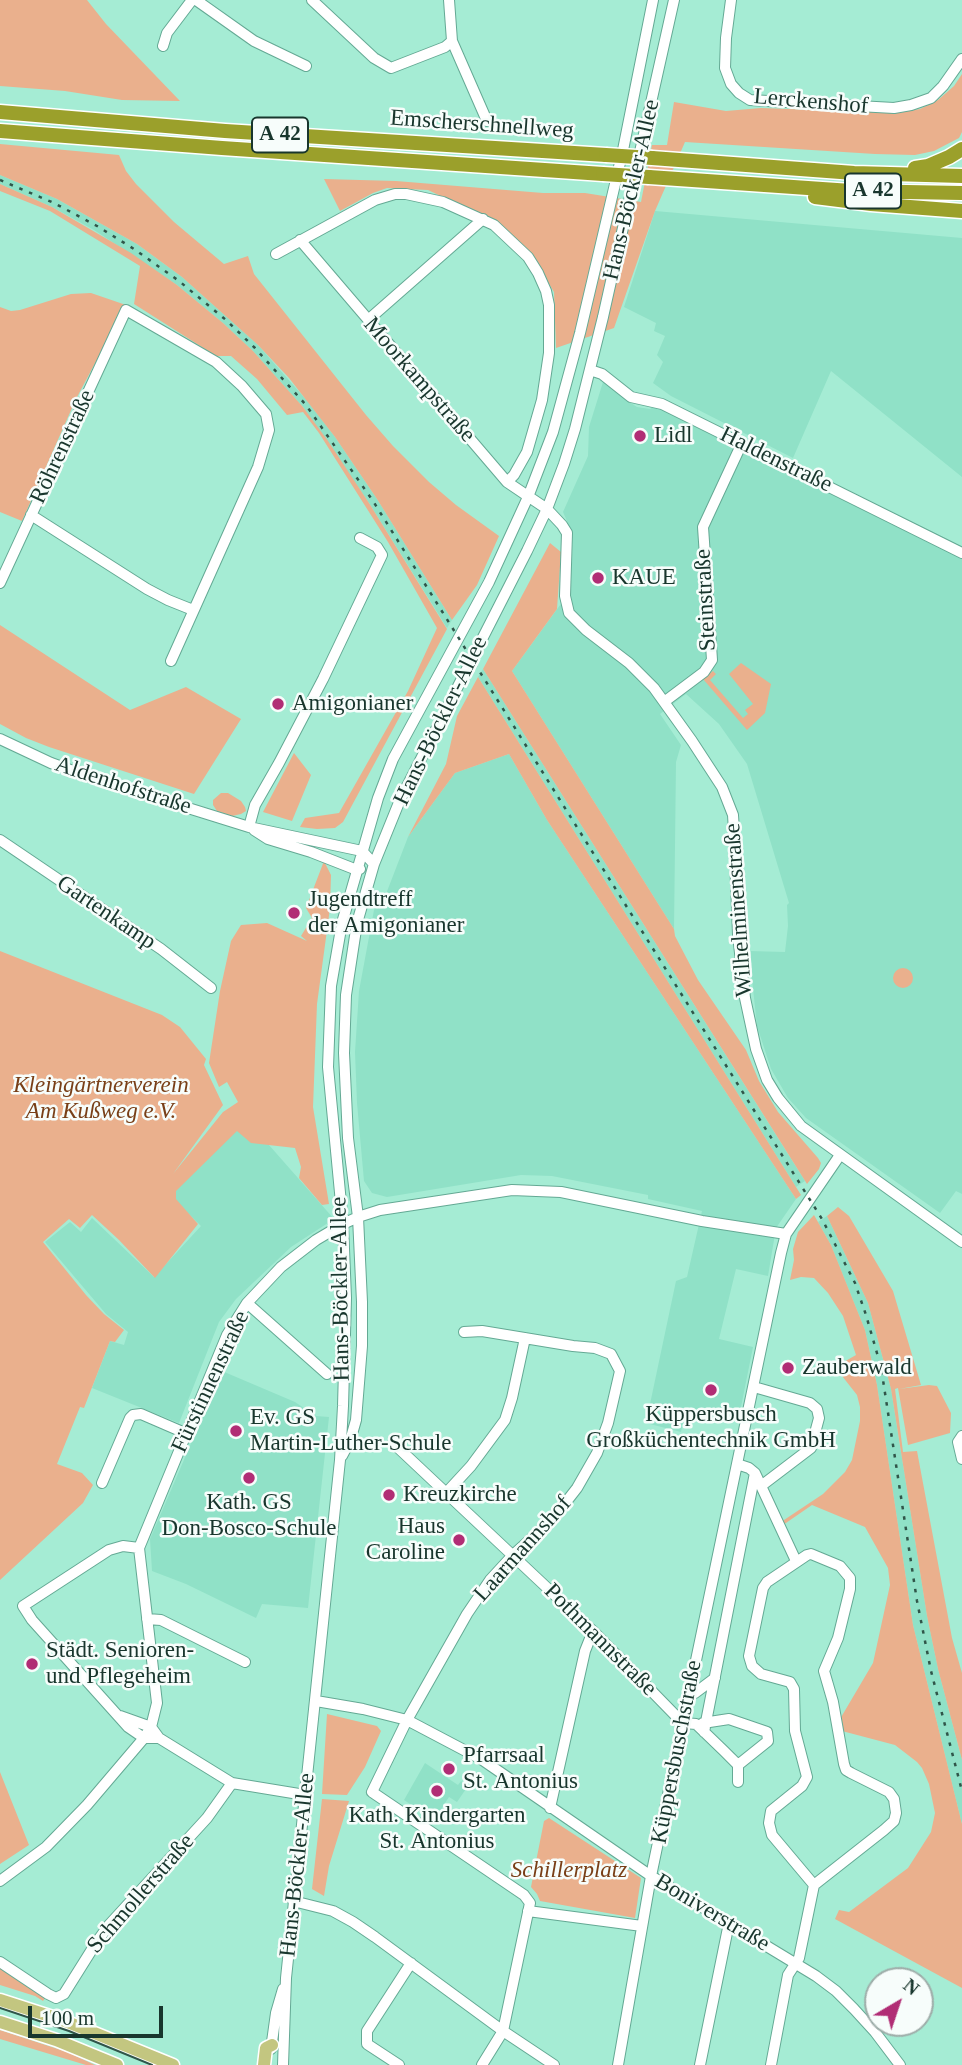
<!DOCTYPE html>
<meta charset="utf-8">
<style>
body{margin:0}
#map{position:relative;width:962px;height:2065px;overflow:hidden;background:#a5ecd4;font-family:"Times New Roman",serif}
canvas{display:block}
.north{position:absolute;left:864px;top:1967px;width:70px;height:70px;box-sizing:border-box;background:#f7fdfb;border:2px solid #9eada9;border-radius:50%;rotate:39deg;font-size:19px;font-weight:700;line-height:28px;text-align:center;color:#18362d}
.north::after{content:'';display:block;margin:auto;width:24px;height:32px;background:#b12d75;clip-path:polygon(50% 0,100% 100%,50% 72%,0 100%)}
.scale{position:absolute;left:28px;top:2006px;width:135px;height:32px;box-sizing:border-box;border:4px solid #18362d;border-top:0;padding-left:9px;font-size:21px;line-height:24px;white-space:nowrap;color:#18362d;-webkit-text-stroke:5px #f7fdfb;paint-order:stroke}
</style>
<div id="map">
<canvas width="962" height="2065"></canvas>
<div class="north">N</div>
<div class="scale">100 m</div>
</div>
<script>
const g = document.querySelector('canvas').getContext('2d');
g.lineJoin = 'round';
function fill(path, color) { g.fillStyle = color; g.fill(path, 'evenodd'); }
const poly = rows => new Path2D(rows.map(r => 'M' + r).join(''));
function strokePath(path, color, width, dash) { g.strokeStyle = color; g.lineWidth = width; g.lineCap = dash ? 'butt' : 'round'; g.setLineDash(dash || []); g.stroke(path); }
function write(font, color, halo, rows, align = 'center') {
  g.font = font + ' "Times New Roman",serif'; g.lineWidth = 5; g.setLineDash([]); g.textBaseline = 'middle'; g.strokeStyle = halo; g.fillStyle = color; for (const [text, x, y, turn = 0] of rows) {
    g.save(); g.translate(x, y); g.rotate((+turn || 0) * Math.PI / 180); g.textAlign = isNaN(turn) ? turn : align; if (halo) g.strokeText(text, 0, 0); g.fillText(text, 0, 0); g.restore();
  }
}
const built = poly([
 [0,175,57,199,137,244,182,277,258,345,309,403,335,437,377,499,452,620,447,628,369,503,303,407,253,351,223,323,177,285,94,230,52,207,0,184],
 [655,211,962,238,962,477,831,371,793,458,671,396,653,383,663,362,657,355,665,336,654,331,656,323,624,307],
 [603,382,607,382,626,400,637,407,650,409,655,406,962,558,962,1194,956,1191,940,1213,806,1118,788,1098,771,1069,757,1026,749,951,785,952,788,926,787,905,789,903,747,764,719,724,686,694,660,714,681,745,676,762,674,929,512,671,571,590,573,535,563,512,588,456,589,427],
 [483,669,805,1181,796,1187,478,677],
 [509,754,547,820,796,1199,776,1228,768,1276,736,1269,719,1339,753,1347,738,1422,685,1411,681,1432,646,1423,676,1281,687,1277,702,1211,648,1199,648,1195,552,1176,521,1175,387,1197,372,1193,364,1181,357,1103,355,1052,359,991,374,910,386,894,408,837,455,773],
 [240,1112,334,1219,291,1247,236,1299,219,1322,179,1423,92,1388,110,1341,124,1345,128,1332,106,1314,45,1242,70,1222,81,1232,92,1218,154,1277,201,1226,166,1192],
 [827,1216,868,1303,891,1389,927,1616,938,1669,962,1760,962,1824,913,1625,877,1385,865,1330,831,1245,818,1222],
 [222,1371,295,1402,316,1416,329,1417,308,1608,262,1604,256,1618,186,1584,152,1571,150,1539],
 [425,1763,458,1785,461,1781,468,1786,457,1802,449,1797,434,1820,404,1800]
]);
const green = poly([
 [0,0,87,0,106,24,180,101,122,100,65,91,0,86],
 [962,74,962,132,959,138,934,151,915,155,875,154,685,142,655,211,614,328,556,348,554,292,532,256,495,222,428,190,387,188,373,193,340,211,324,179,396,181,543,193,585,193,641,202,652,145,667,145,674,102,726,111,761,108,898,113,920,109,938,100,954,86],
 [0,144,119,155,126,171,136,184,174,222,224,264,248,256,254,274,366,415,393,446,429,482,456,505,499,536,477,585,452,620,377,499,335,437,289,378,258,345,182,277,137,244,57,199,0,175],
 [0,184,52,207,131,253,177,285,223,323,253,351,303,407,328,441,369,503,447,629,343,822,335,828,317,829,300,827,305,818,339,813,408,691,437,628,388,542,319,433,303,412,287,415,257,379,231,356,216,356,134,304,140,266,50,211,0,191],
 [91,293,126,305,76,399,22,521,0,512,0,307,11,311,20,310,71,294],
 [550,543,561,552,557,609,512,671,674,929,675,936,698,980,746,1050,759,1081,778,1112,818,1158,821,1163,819,1169,807,1184,483,669],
 [0,625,130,710,186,687,241,719,194,794,49,747,26,738,0,724],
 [741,663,771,684,765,713,747,730,703,679,713,671,716,674,710,680,743,718,748,714,745,710,753,704,729,674],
 [478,677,801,1195,796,1199,547,820,509,754,455,773,408,837,446,764,457,716],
 [294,753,311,775,292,821,263,812],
 [221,793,228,793,241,801,245,807,246,811,241,814,232,816,217,811,213,805,213,800],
 [324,861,331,875,330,908,317,1004,313,1107,329,1204,322,1205,299,1178,301,1167,295,1148,251,1143,237,1131,176,1191,176,1199,198,1224,155,1278,119,1240,92,1215,80,1228,69,1219,43,1242,86,1295,104,1314,124,1330,115,1342,110,1341,84,1408,80,1407,57,1464,82,1473,93,1485,83,1503,0,1580,0,951,162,1015,180,1027,206,1059,204,1065,223,1105,173,1174,223,1112,238,1102,227,1082,219,1087,209,1063,220,991,231,941,241,925,267,923,307,941,301,936,312,918,306,908],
 '893 978a10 10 0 1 1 20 0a10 10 0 1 1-20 0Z',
 [838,1207,849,1216,893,1291,921,1385,899,1389,929,1385,937,1386,951,1413,950,1433,908,1445,898,1388,895,1389,903,1452,917,1451,952,1638,962,1673,962,1760,938,1669,927,1616,891,1389,868,1303,827,1216],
 [814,1215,831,1245,865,1330,877,1385,913,1625,962,1824,962,1988,835,1919,839,1910,849,1912,908,1868,931,1832,935,1813,929,1784,922,1768,917,1762,895,1745,842,1731,840,1719,873,1663,890,1585,888,1568,865,1527,812,1505,783,1525,781,1522,823,1494,845,1472,852,1460,860,1421,860,1407,857,1395,835,1367,856,1355,843,1316,828,1293,814,1278,801,1277,790,1280,794,1260,793,1249,798,1232],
 [327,1714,377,1726,381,1731,365,1767,347,1795,322,1794],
 [0,1772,29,1845,0,1864],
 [322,1799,349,1801,329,1866,324,1896,312,1889],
 [549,1818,641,1878,635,1918,540,1901,537,1894,531,1887,544,1821],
 [0,1967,45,1998,43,2001,35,1996,0,1985],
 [0,2030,67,2052,95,2065,86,2065,0,2039]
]);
const minor = poly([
 [196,0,254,41,306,66],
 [312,0,374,58,391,68,445,47,452,41],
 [449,0,452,41,487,121],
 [731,0,726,38,725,68,731,84,739,93,750,100,894,108,911,105,931,98,943,86,962,59],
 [163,46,167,33,192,0],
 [300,240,507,482,547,509,562,525,567,533,565,596,569,613,586,630,629,663,654,688,692,741,722,787,733,815,734,831,738,935,745,998,756,1049,767,1080,778,1098,801,1126,962,1242],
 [276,254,375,200,395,194,406,194,443,202,494,225,528,257,538,273,546,291,549,305,549,353,542,400,527,452,514,475,507,482],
 [368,320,483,219],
 [590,370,602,374,631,397,662,404,962,553],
 [31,515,147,589,168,600,193,610],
 [0,583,126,310,216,362,242,386,266,414,269,430,258,467,171,661],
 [664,702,704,672,712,660,703,527,742,443],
 [0,739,51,763,95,779,249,827,362,851,374,864],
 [249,827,255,805,279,763,323,679,382,555,377,547,360,538],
 [254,830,268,839,311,852,357,870,360,869],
 [0,840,161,949,211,988],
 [247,1303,327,1374],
 [464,1332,482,1331,573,1346,595,1348,611,1354,620,1371,608,1423,597,1453,577,1488,552,1520,513,1555,490,1580,467,1614,407,1720,372,1792,524,1895,530,1903,503,2031,482,2065],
 [754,1387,810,1403,817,1409,819,1418,811,1448,761,1486],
 [962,1436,958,1442,962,1459],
 [393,1443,593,1631,674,1714,684,1723,696,1724,724,1751,738,1765,738,1782],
 [342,1456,350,1441,356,1420,362,1346,362,1302,358,1217,348,1138,344,1053,346,995,357,923,374,864,400,800,527,551,547,509,564,464,575,429,603,317,674,0],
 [737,1464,749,1468,755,1473,796,1561],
 [102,1483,130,1418,133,1415,141,1414,185,1433],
 [447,1492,471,1466,505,1420,512,1398,525,1338],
 [139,1548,123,1546,109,1550,23,1606,32,1620,128,1727,144,1738,159,1738],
 [147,1619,161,1620,245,1662],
 [688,1695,695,1693,715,1678],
 [316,1701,363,1709,407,1720,481,1759,651,1876,816,1976,836,1991,854,2009,875,2032,900,2065],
 [120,1716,151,1727,159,1738,232,1783,305,1795],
 [703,1723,729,1719,767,1732,768,1741,738,1765],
 [704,1732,755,1473],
 [550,1808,585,1651,593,1631],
 [0,1881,46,1847,87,1805,144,1738,151,1727,157,1703,139,1548,227,1335,247,1303,281,1267,316,1240,343,1224,358,1217,380,1210,512,1190,561,1192,702,1221,786,1234],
 [293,1901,333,1911,353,1922,375,1937,503,2031,554,2065],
 [528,1911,642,1926],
 [0,1962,48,1994,56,1998,64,1994,96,1943,109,1925,207,1818,232,1783],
 [271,2049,276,2013,283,1989],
 [283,2065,286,1978,340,1460,343,1406,346,1298,343,1224,328,1067,331,986,342,923,378,798,393,759,489,582,528,497,553,432,580,333,623,150,653,0],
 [399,2065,367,2044,367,2031,411,1963],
 [618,2065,651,1876,781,1253,786,1234,840,1155],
 [700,2065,729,1923],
 [771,2065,788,1975,799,1958,814,1885,884,1830,894,1821,896,1813,894,1799,889,1792,851,1773,846,1770,844,1764,833,1702,824,1671,838,1638,850,1589,850,1578,840,1566,811,1554,807,1555,767,1582,763,1588,749,1656,752,1666,761,1674,790,1682,794,1689,795,1731,807,1777,802,1786,771,1811,769,1823,772,1835,814,1885]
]);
const major = poly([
 [0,2000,65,2021,173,2065],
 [0,2022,56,2040,117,2065],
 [264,2065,266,2048,272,2045]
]);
const highway = poly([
 [0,112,225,131,606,155],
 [0,131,222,148,603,174],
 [652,158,854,173,962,176],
 [915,168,928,166,949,157,962,149],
 [649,177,851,191,962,193],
 [815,197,871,204,962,211]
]);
const tram = poly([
 [0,2008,69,2031,152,2065]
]);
const rail = poly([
 [0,180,54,203,97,226,134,249,179,281,226,320,255,348,306,405,373,501,822,1219,855,1283,866,1315,881,1367,917,1601,931,1671,962,1791]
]);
const highwayBridge = poly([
 [606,155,652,158],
 [603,174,649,177]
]);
const markers = [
 [640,436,7,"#b12d75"],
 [598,578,7,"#b12d75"],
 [278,704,7,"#b12d75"],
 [294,913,7,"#b12d75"],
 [788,1368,7,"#b12d75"],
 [711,1390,7,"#b12d75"],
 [236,1431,7,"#b12d75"],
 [249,1478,7,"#b12d75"],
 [389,1495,7,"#b12d75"],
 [459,1540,7,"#b12d75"],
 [32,1664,7,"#b12d75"],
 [449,1769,7,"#b12d75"],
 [437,1791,7,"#b12d75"]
];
const shields = [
 [280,135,56],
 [873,191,56]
];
const shieldNames = [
 ["A 42",280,135],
 ["A 42",873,191]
];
const streetNames = [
 ["Lerckenshof",811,102,5],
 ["Emscherschnellweg",482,125,4],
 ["Hans-Böckler-Allee",632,190,-77],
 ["Moorkampstraße",419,380,49],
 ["Röhrenstraße",63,447,-65],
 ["Haldenstraße",776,460,26],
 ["Steinstraße",706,600,-93],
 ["Hans-Böckler-Allee",441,721,-64],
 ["Aldenhofstraße",123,786,18],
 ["Wilhelminenstraße",739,910,-94],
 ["Gartenkamp",106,913,34],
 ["Hans-Böckler-Allee",341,1289,-91],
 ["Fürstinnenstraße",211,1382,-65],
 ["Laarmannshof",523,1549,-48],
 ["Pothmannstraße",600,1640,45],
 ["Küppersbuschstraße",677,1752,-79],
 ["Hans-Böckler-Allee",298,1865,-84],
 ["Schmollerstraße",141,1894,-49],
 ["Boniverstraße",712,1913,31]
];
const poiNames = [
 ["Lidl",654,436],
 ["KAUE",612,578],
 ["Amigonianer",292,704],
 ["Jugendtreff",308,900],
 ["der Amigonianer",308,926],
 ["Zauberwald",802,1368],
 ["Küppersbusch",711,1415,"center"],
 ["Großküchentechnik GmbH",711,1441,"center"],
 ["Ev. GS",250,1418],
 ["Martin-Luther-Schule",250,1444],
 ["Kreuzkirche",403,1495],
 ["Kath. GS",249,1503,"center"],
 ["Don-Bosco-Schule",249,1529,"center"],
 ["Haus",445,1527,"right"],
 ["Caroline",445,1553,"right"],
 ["Städt. Senioren-",46,1651],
 ["und Pflegeheim",46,1677],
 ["Pfarrsaal",463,1756],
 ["St. Antonius",463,1782],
 ["Kath. Kindergarten",437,1816,"center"],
 ["St. Antonius",437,1842,"center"]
];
const parkNames = [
 ["Kleingärtnerverein",101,1086],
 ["Am Kußweg e.V.",101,1112],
 ["Schillerplatz",569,1871]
];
fill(built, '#90e1c7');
fill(green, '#eab08d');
strokePath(minor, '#64a994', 12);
strokePath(major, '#fff', 15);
strokePath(highway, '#fff', 17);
strokePath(minor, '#fff', 10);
strokePath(major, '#c3c680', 12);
strokePath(highway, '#9ba02b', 14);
strokePath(tram, '#305549', 2);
strokePath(rail, '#305549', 2.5, [3.5, 7]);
strokePath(highwayBridge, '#fff', 17, []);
strokePath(highwayBridge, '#9ba02b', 14);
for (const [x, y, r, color] of markers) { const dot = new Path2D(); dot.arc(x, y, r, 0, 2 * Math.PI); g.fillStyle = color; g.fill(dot); strokePath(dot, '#f7fdfb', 2.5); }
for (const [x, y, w] of shields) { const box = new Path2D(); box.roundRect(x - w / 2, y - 17.5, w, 35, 5); g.fillStyle = '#f7fdfb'; g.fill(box); strokePath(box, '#18362d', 2); }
write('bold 21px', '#18362d', null, shieldNames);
write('23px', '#18362d', '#f7fdfb', streetNames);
write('23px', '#18362d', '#f7fdfb', poiNames, 'left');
write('italic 23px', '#793f17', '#f7fdfb', parkNames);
</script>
